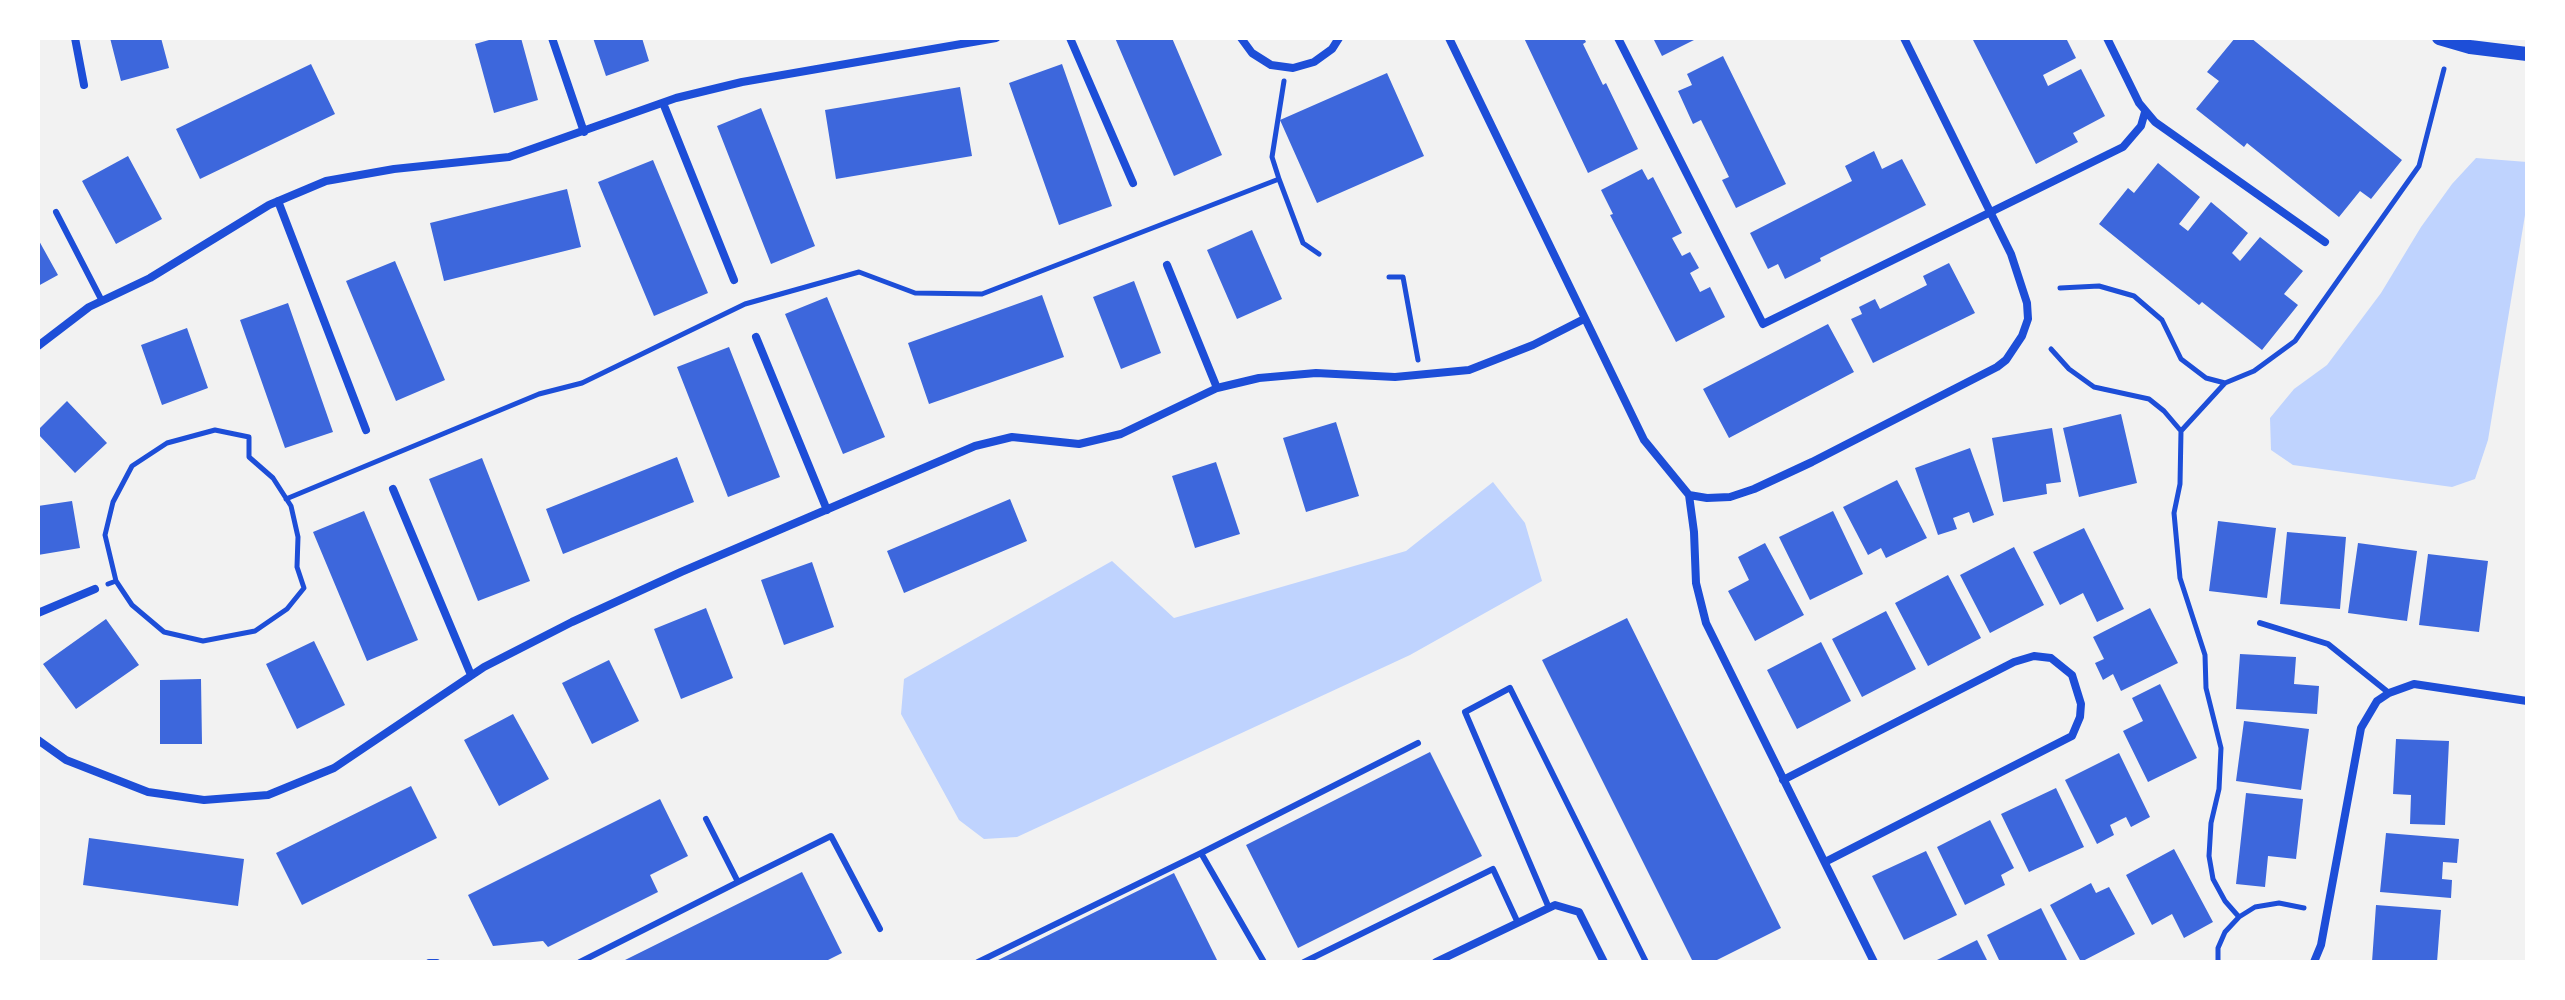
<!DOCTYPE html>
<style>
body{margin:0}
#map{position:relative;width:2565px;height:1000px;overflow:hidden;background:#f2f2f2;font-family:"Alegreya Sans",sans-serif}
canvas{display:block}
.frame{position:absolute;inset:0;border:40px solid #fff;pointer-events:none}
</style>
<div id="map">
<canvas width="2565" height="1000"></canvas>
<div class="frame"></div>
</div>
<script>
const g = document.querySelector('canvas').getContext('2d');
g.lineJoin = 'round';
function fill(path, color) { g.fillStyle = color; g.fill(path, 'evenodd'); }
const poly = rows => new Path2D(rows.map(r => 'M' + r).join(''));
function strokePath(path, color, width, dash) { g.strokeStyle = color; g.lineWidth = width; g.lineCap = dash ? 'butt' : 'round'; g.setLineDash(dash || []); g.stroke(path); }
const water = poly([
 [2476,158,2527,162,2527,203,2488,440,2475,479,2452,487,2293,465,2271,450,2270,418,2294,389,2327,365,2381,293,2421,227,2452,184],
 [1493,482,1525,523,1542,581,1410,655,1017,837,984,839,959,820,901,714,904,679,1112,561,1174,618,1406,551]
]);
const building = poly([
 [110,38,161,38,169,68,121,81],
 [496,38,521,38,538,100,494,113,475,44],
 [593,38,642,38,649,61,606,76],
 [1115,38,1172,38,1222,155,1174,176],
 [1524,38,1584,38,1586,42,1583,44,1603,85,1606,83,1638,149,1588,173],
 [1653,38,1698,38,1662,56],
 [1972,38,2066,38,2076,58,2043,75,2048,86,2081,69,2105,116,2073,133,2078,142,2036,164],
 [2235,38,2251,38,2402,160,2371,199,2360,191,2339,217,2247,143,2244,147,2196,109,2219,81,2207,72],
 [1723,56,1786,184,1736,208,1722,180,1729,177,1701,120,1693,124,1678,91,1692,85,1687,74],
 [311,64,335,114,200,179,176,129],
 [1062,64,1112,206,1059,225,1009,83],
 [1387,73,1424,156,1317,203,1280,120],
 [960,87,972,156,836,179,825,110],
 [761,108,815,246,771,264,717,126],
 [1874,151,1882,169,1902,159,1926,205,1820,258,1821,261,1785,279,1778,264,1768,269,1750,233,1852,181,1845,166],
 [128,156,162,219,116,244,82,181],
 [653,160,708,293,654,316,598,182],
 [2158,163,2200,197,2179,224,2188,231,2211,202,2248,233,2232,253,2240,261,2260,237,2303,271,2284,294,2298,305,2262,350,2202,302,2199,305,2099,224,2128,188,2134,193],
 [1642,169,1648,180,1653,177,1682,233,1672,238,1682,256,1690,252,1699,268,1690,273,1700,292,1710,287,1725,317,1676,342,1610,215,1613,214,1601,190],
 [567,189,581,247,444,281,430,223],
 [1252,230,1282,299,1237,319,1207,250],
 [38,239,58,275,38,286],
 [395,261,445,380,396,401,346,281],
 [1949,263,1975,313,1873,363,1851,319,1862,314,1859,307,1875,299,1880,309,1927,285,1923,276],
 [1134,281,1161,353,1121,369,1093,297],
 [1042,295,1064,357,929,404,908,343],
 [827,297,885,437,843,454,785,314],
 [288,303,333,432,285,448,240,320],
 [1828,324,1854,372,1729,438,1703,389],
 [187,328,208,388,162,405,141,345],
 [729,347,780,477,728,497,677,367],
 [67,401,107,443,75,473,38,434,38,430],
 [2121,414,2137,483,2079,497,2063,428],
 [1336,422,1359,496,1306,512,1283,438],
 [2052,428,2061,482,2046,484,2047,494,2003,502,1992,438],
 [1970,448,1994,515,1973,523,1969,512,1953,518,1957,529,1938,535,1915,468],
 [677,457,694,502,563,554,546,509],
 [482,458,530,581,478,601,429,479],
 [1216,462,1240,534,1195,548,1172,476],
 [1897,480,1927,538,1886,558,1881,548,1868,555,1843,507],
 [1010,499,1027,541,904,593,887,551],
 [72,501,80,548,38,555,38,506],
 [364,511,418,640,367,661,313,532],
 [1833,511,1863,574,1810,600,1779,537],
 [2218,521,2276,528,2267,598,2209,591],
 [2084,528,2124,609,2097,622,2083,593,2060,605,2033,552],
 [2287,532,2346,537,2340,609,2280,604],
 [1765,543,1804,615,1755,641,1728,591,1749,580,1738,557],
 [2358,543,2417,551,2407,621,2348,613],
 [2014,547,2044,605,1990,633,1960,575],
 [2428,554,2488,561,2479,632,2419,625],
 [812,562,834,627,784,645,761,580],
 [1948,575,1981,638,1928,666,1895,603],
 [706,608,733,678,681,699,654,629],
 [2150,608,2178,663,2121,691,2113,674,2103,680,2095,663,2104,659,2093,637],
 [1886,611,1916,669,1862,697,1832,639],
 [1627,618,1781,928,1713,962,1693,962,1542,660],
 [106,619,139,665,76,709,43,664],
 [314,641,345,705,297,729,266,664],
 [1821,642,1851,701,1797,729,1767,670],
 [2240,654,2296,657,2294,684,2319,686,2317,714,2236,709],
 [609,660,639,721,592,744,562,683],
 [201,679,202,744,160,744,160,680],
 [2160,684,2197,758,2148,782,2123,731,2143,721,2132,698],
 [513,714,549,779,499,806,464,740],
 [2244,721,2309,729,2301,790,2236,781],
 [2396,739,2449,741,2445,825,2410,824,2411,795,2393,794],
 [1430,752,1482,856,1298,948,1246,845],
 [2119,753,2150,817,2131,827,2126,817,2110,825,2114,835,2097,844,2065,780],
 [411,786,437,838,302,905,276,853],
 [2056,788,2084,847,2029,872,2001,814],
 [2246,793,2303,799,2296,859,2268,856,2265,887,2236,884],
 [660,799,688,856,650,875,658,892,548,947,543,941,493,946,468,895],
 [1990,820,2014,868,2001,875,2005,885,1965,905,1937,847],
 [2386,833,2459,839,2457,863,2443,862,2442,879,2452,880,2451,898,2380,892],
 [89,838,244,859,238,906,83,885],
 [2174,849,2213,922,2184,938,2172,914,2152,925,2126,875],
 [1926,851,1957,915,1904,940,1872,876],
 [802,872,842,953,824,962,621,962],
 [1174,873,1218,962,994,962],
 [2091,883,2096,893,2109,887,2135,934,2081,962,2050,905],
 [2376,905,2441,910,2437,962,2372,962],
 [2041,908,2068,962,2000,962,1987,935],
 [1977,940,1988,962,1933,962]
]);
const path = poly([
 [1279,179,1303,243,1319,254],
 [1389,277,1403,277,1418,360],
 [2060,288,2099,286,2134,296,2162,320,2181,359,2206,378,2225,383],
 [2051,349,2069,369,2094,387,2149,399,2164,411,2181,431],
 [286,499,539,394,582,383,745,304,859,272,915,293,982,294,1279,179,1272,157,1284,81],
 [108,584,116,581,132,605,164,632,203,641,255,631,287,609,304,588,297,567,298,537,291,506,273,478,249,457,249,437,215,430,167,443,132,466,113,502,105,535,116,581],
 [2239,917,2255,907,2279,903,2304,908],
 [2218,962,2218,948,2225,932,2239,917,2225,901,2213,879,2209,856,2211,823,2219,789,2221,748,2206,688,2205,655,2180,578,2174,513,2180,484,2181,431,2225,383,2254,371,2295,341,2419,166,2444,69]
]);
const service = poly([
 [56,212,102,301],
 [2260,623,2328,644,2389,693],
 [1201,853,1418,743],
 [738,882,831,836,880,929],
 [1549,908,1465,712,1510,688,1646,962],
 [429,962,437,962],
 [580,962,738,882,706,819],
 [978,962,1201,853,1264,962],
 [1304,962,1493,869,1518,923]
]);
const minor = poly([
 [75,38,84,85],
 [552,38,584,132],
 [1070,38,1133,183],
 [1241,38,1252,53,1271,65,1293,68,1314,62,1332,49,1339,38],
 [1449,38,1644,440,1689,495,1694,532,1696,583,1706,623,1874,962],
 [1618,38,1763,324,2123,147,2141,126,2145,112],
 [2107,38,2139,103,2155,122,2325,242],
 [663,103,734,280],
 [278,201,366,430],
 [1167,265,1217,388],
 [756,337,827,510],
 [38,346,89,307,150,278,269,205,326,181,394,169,509,157,676,98,742,82,996,38],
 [393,489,471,675],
 [1689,495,1707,498,1730,497,1754,489,1812,462,1997,367,2006,360,2022,336,2028,319,2027,303,2011,254,1904,38],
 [38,613,95,589],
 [38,740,66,760,148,792,204,800,268,795,334,768,484,667,572,622,681,572,975,446,1012,437,1079,444,1121,434,1217,388,1259,378,1316,373,1395,377,1469,370,1533,345,1584,319],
 [1783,780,2014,662,2034,656,2051,658,2072,675,2081,704,2080,717,2072,736,1825,862],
 [1436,962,1555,905,1579,912,1604,962],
 [2314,962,2321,945,2361,728,2377,701,2389,693,2414,684,2527,701]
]);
const tertiary = poly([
 [2439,38,2470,47,2527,54]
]);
fill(water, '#bfd3fe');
fill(building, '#3d67dc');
strokePath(path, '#1d4ed8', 5);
strokePath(service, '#1d4ed8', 6);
strokePath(minor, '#1d4ed8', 8);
strokePath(tertiary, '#1d4ed8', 14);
</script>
